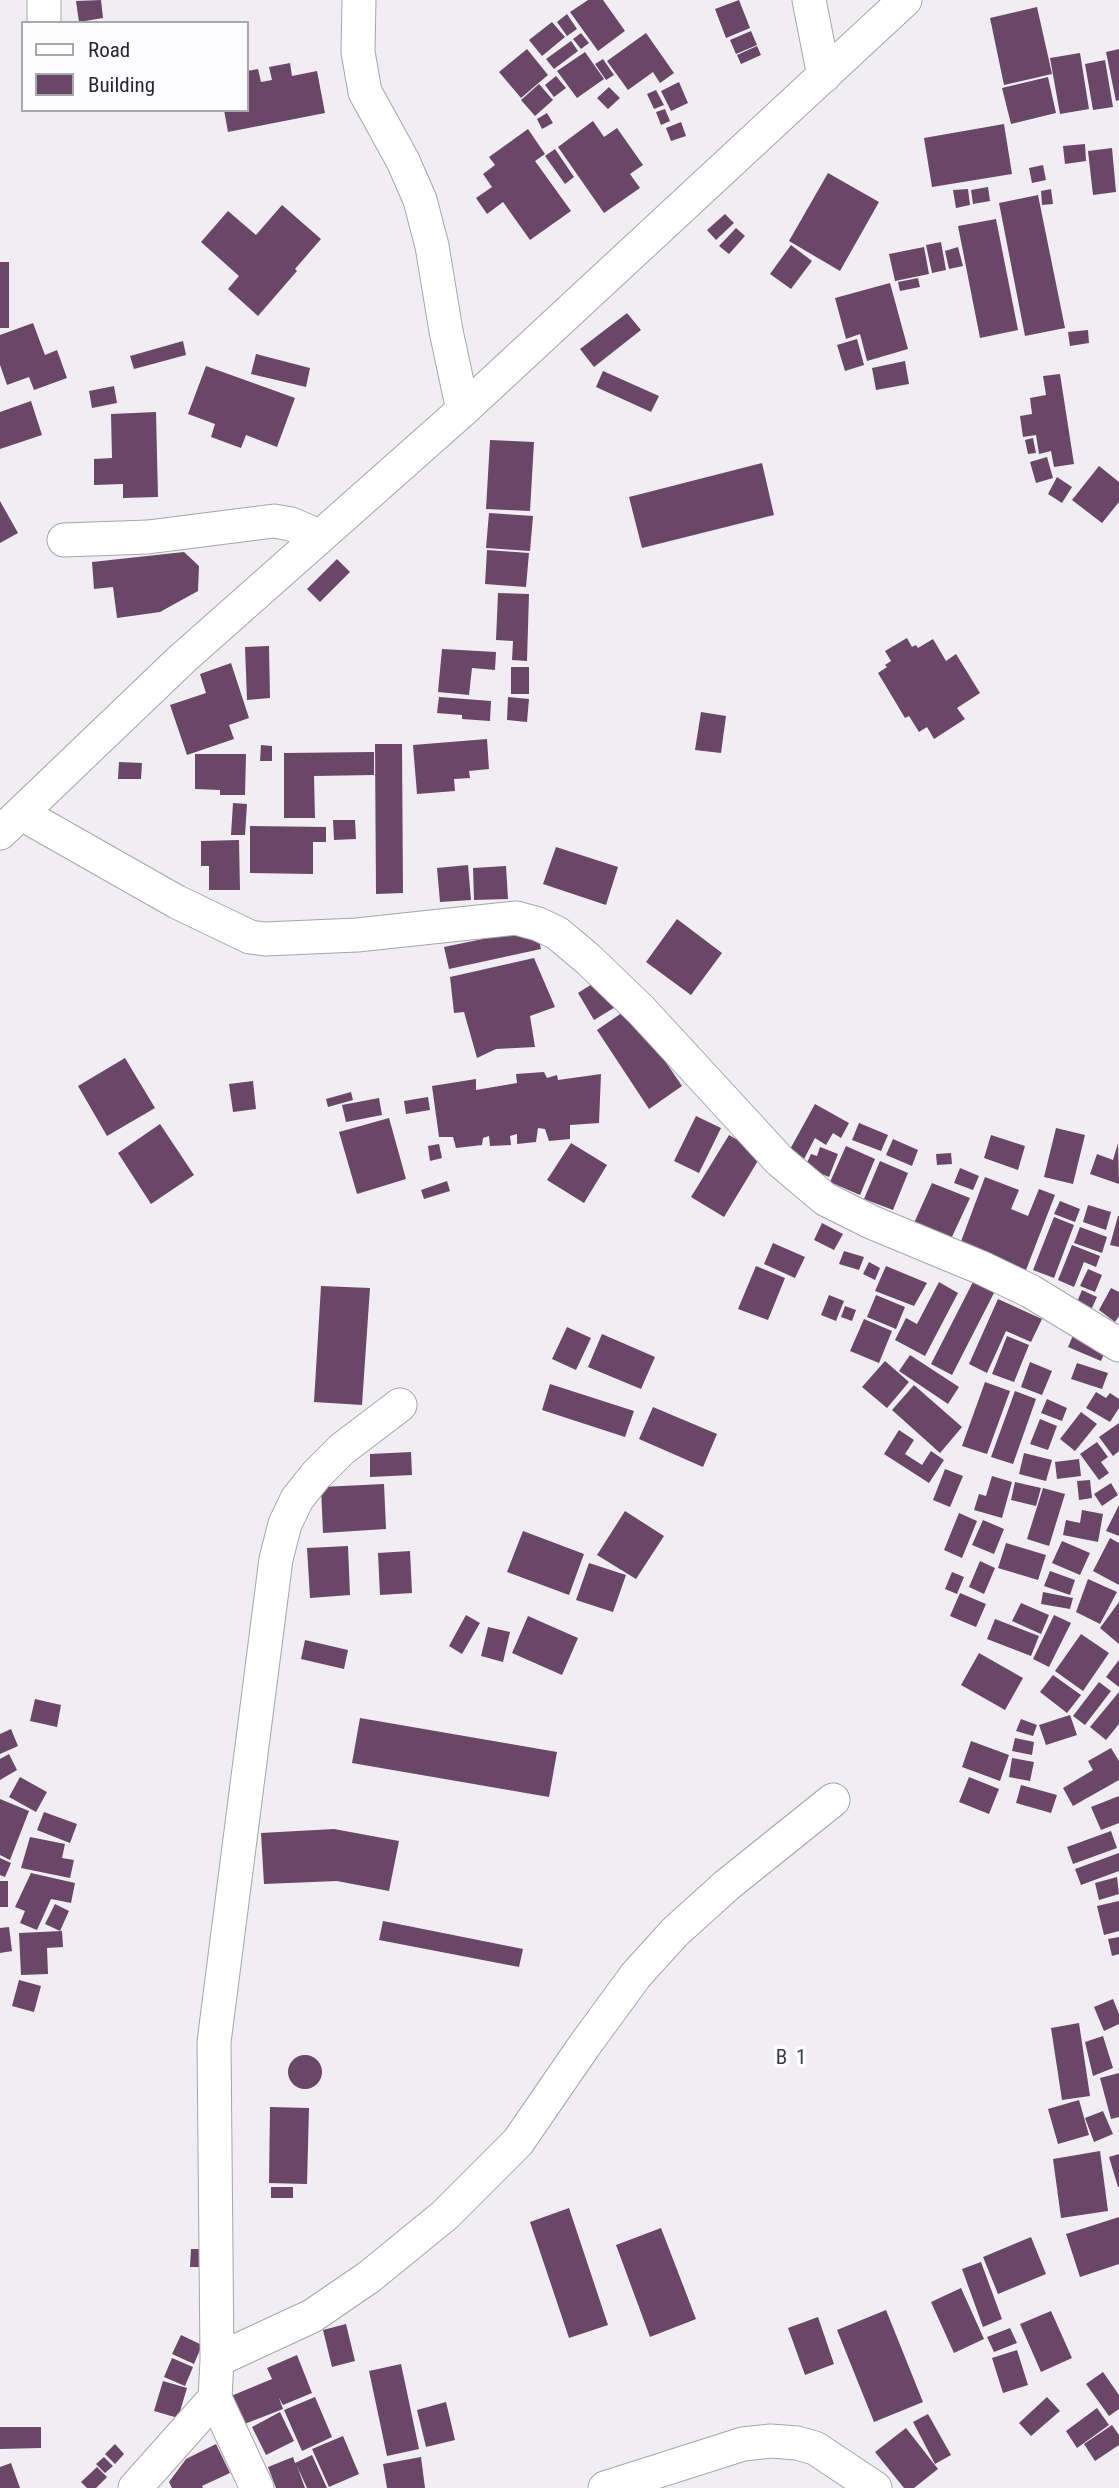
<!DOCTYPE html>
<style>
body{margin:0}
#map{position:relative;width:1119px;height:2488px;overflow:hidden;background:#f0eef2;font-family:"Roboto Condensed",sans-serif}
canvas{display:block}
.legend{position:absolute;left:21px;top:21px;width:228px;height:91px;box-sizing:border-box;background:#fdfcff;border:2px solid #a8a7a9;margin:0;padding:9px 12px;list-style:none;font-size:21px;color:#282729}
.legend li{display:flex;align-items:center;gap:14px;height:35px}
.legend b{width:35px;border:2px solid #a8a7a9}
</style>
<div id="map">
<canvas width="1119" height="2488"></canvas>
<ul class="legend">
<li><b style="height:9px;background:#fff"></b>Road</li>
<li><b style="height:19px;background:#6a4667"></b>Building</li>
</ul>
</div>
<script>
const g = document.querySelector('canvas').getContext('2d');
g.lineJoin = 'round';
function fill(path, color) { g.fillStyle = color; g.fill(path, 'evenodd'); }
const poly = rows => new Path2D(rows.map(r => 'M' + r).join(''));
function strokePath(path, color, width, dash) { g.strokeStyle = color; g.lineWidth = width; g.lineCap = dash ? 'butt' : 'round'; g.setLineDash(dash || []); g.stroke(path); }
function write(font, color, halo, rows, align = 'center') {
  g.font = font + ' "Roboto Condensed",sans-serif'; g.lineWidth = 7; g.setLineDash([]); g.textBaseline = 'middle'; g.strokeStyle = halo; g.fillStyle = color; for (const [text, x, y, turn = 0] of rows) {
    g.save(); g.translate(x, y); g.rotate((+turn || 0) * Math.PI / 180); g.textAlign = isNaN(turn) ? turn : align; if (halo) g.strokeText(text, 0, 0); g.fillText(text, 0, 0); g.restore();
  }
}
const building = poly([
 [101,0,103,18,79,22,76,1],
 [588,0,603,0,625,31,598,51,570,12],
 [739,0,750,28,726,38,715,9],
 [1037,7,1052,74,1004,85,990,18],
 [567,14,577,29,567,36,557,22],
 [552,22,565,37,542,56,529,40],
 [751,31,757,45,736,54,730,40],
 [581,33,589,43,581,49,573,39],
 [646,33,674,73,660,83,653,72,628,90,607,61],
 [571,41,578,51,554,69,546,59],
 [757,46,761,55,741,64,737,55],
 [527,49,548,75,521,98,499,72],
 [1119,49,1119,100,1116,101,1106,52],
 [585,52,604,79,577,98,557,71],
 [1080,53,1089,109,1060,114,1050,58],
 [603,59,614,75,606,80,595,64],
 [1105,60,1113,107,1093,110,1085,64],
 [290,63,292,76,317,71,325,113,228,132,224,110,247,110,247,71,258,69,261,82,272,80,269,67],
 [556,76,566,88,554,97,545,85],
 [1048,77,1056,113,1011,124,1002,88],
 [679,82,688,103,671,111,661,91],
 [539,84,553,100,535,116,521,100],
 [609,87,620,98,608,109,597,98],
 [656,90,664,105,654,109,647,94],
 [665,109,670,121,661,125,656,112],
 [547,113,553,123,542,129,537,119],
 [593,121,604,137,617,128,643,165,630,174,640,188,604,213,558,147],
 [681,122,686,136,671,141,666,128],
 [1004,124,1012,174,932,187,924,138],
 [528,129,545,154,535,161,571,211,530,240,503,202,487,214,476,198,492,187,483,174,495,165,489,157],
 [1085,144,1086,161,1065,164,1063,146],
 [1112,148,1116,192,1093,195,1088,151],
 [555,149,574,177,565,184,545,156],
 [1043,165,1046,180,1032,183,1029,168],
 [828,173,879,202,840,271,789,241],
 [988,187,990,201,973,204,971,190],
 [968,189,970,205,956,208,953,190],
 [1051,189,1053,204,1042,205,1041,191],
 [1038,195,1065,328,1025,336,999,203],
 [282,205,321,239,295,269,297,271,258,316,228,289,239,276,201,242,228,211,256,235],
 [725,214,734,223,716,240,707,230],
 [996,219,1018,330,980,338,958,226],
 [736,228,745,236,729,254,719,246],
 [941,242,946,270,932,273,926,245],
 [791,245,812,261,791,289,770,274],
 [924,247,929,274,895,281,889,254],
 [958,247,963,266,949,269,945,251],
 [0,262,9,262,9,328,0,328],
 [918,278,920,287,900,291,898,282],
 [890,283,908,349,867,361,860,334,846,339,835,298],
 [627,313,641,330,594,367,580,349],
 [33,323,45,355,57,350,67,378,34,390,29,377,7,385,0,365,0,335],
 [1088,330,1089,343,1070,346,1068,332],
 [857,339,864,365,845,371,837,345],
 [183,341,186,355,134,369,130,356],
 [256,354,310,368,306,387,251,374],
 [905,361,909,384,876,390,872,368],
 [206,366,295,398,277,447,246,435,241,448,211,437,215,424,188,414],
 [603,371,659,396,651,412,596,387],
 [1060,374,1074,464,1054,467,1051,451,1039,454,1036,435,1023,437,1020,416,1032,414,1030,398,1046,395,1043,376],
 [114,386,117,403,92,408,89,391],
 [31,401,42,435,0,449,0,412],
 [156,412,158,497,123,498,123,484,94,485,94,459,112,458,111,414],
 [1033,438,1036,453,1028,454,1025,440],
 [490,440,534,442,530,511,486,509],
 [1047,457,1053,478,1036,483,1030,462],
 [762,463,774,515,642,548,629,497],
 [1099,466,1119,482,1119,502,1102,523,1072,500],
 [1057,477,1072,487,1062,503,1048,494],
 [0,501,18,533,0,543],
 [489,513,533,516,530,551,486,548],
 [487,550,529,553,526,587,485,584],
 [184,552,199,566,198,591,160,612,117,618,113,587,94,589,92,562],
 [337,559,350,572,320,602,307,589],
 [498,593,529,594,527,661,512,660,513,641,496,640],
 [907,638,912,647,916,645,918,648,933,639,946,661,956,654,980,693,957,708,965,719,934,739,927,727,919,732,909,716,905,718,878,673,887,667,885,665,891,661,885,651],
 [269,646,270,698,247,700,245,647],
 [442,649,496,652,495,670,472,668,469,695,438,692],
 [231,663,249,718,229,725,234,739,187,755,170,705,206,693,200,674],
 [511,667,529,667,529,694,511,694],
 [439,697,491,701,490,721,462,719,462,715,437,713],
 [508,697,529,699,527,722,507,720],
 [701,712,726,716,721,753,695,750],
 [487,739,489,769,469,771,470,778,454,779,455,791,417,794,413,745],
 [375,744,402,744,403,893,376,894],
 [261,745,272,746,272,761,260,761],
 [374,752,374,775,314,776,315,818,284,818,284,753],
 [195,754,246,754,245,795,220,795,220,790,195,789],
 [119,762,142,763,141,779,118,779],
 [233,803,247,804,245,835,231,835],
 [333,820,355,820,356,839,334,840],
 [250,826,326,827,326,842,313,842,313,874,250,873],
 [239,840,240,890,209,890,209,866,201,866,201,841],
 [556,847,618,867,606,905,543,884],
 [468,865,471,900,440,902,437,868],
 [506,866,508,899,474,900,473,868],
 [677,919,722,953,691,995,646,962],
 [536,928,541,949,449,969,444,947],
 [534,958,555,1007,530,1016,535,1047,496,1049,477,1058,464,1012,454,1013,450,977],
 [600,979,617,1006,594,1020,578,993],
 [629,1008,682,1086,649,1109,597,1030],
 [125,1058,155,1108,107,1136,78,1086],
 [544,1072,547,1078,557,1075,558,1080,601,1074,599,1123,570,1125,570,1139,549,1141,545,1129,538,1128,536,1142,517,1144,517,1134,510,1136,511,1145,490,1146,489,1136,483,1138,482,1145,456,1148,453,1137,439,1137,432,1086,476,1079,476,1090,517,1083,516,1074],
 [253,1081,256,1109,233,1112,229,1084],
 [351,1092,353,1100,328,1107,326,1099],
 [428,1097,430,1110,406,1114,404,1101],
 [379,1098,382,1115,346,1122,342,1105],
 [815,1104,849,1123,841,1138,833,1133,826,1145,815,1138,804,1159,789,1151],
 [696,1116,721,1128,699,1173,674,1161],
 [389,1118,406,1179,357,1194,339,1132],
 [859,1123,888,1135,881,1151,852,1140],
 [160,1124,194,1175,151,1204,118,1153],
 [1056,1128,1085,1135,1073,1184,1044,1177],
 [729,1135,762,1154,724,1217,691,1197],
 [991,1135,1025,1146,1018,1170,984,1158],
 [893,1139,918,1150,912,1166,886,1155],
 [571,1143,607,1165,584,1203,547,1180],
 [1118,1143,1119,1184,1090,1174,1097,1154,1113,1160],
 [439,1144,442,1158,430,1161,428,1146],
 [846,1146,875,1159,860,1195,830,1182],
 [820,1147,838,1154,829,1177,805,1167,811,1154,817,1156],
 [951,1153,952,1164,937,1165,936,1154],
 [880,1161,908,1173,893,1210,864,1199],
 [960,1168,979,1176,973,1190,954,1183],
 [985,1177,1019,1190,1011,1209,1028,1216,1039,1189,1055,1195,1026,1270,960,1244],
 [447,1181,450,1191,424,1199,421,1190],
 [932,1183,970,1198,951,1239,914,1223],
 [1060,1201,1080,1209,1075,1222,1054,1214],
 [1088,1205,1111,1212,1106,1230,1083,1222],
 [1118,1216,1119,1216,1119,1247,1110,1245],
 [1054,1217,1074,1225,1054,1278,1033,1270],
 [822,1223,843,1234,834,1250,814,1240],
 [1080,1227,1107,1237,1102,1253,1074,1243],
 [773,1243,805,1257,795,1278,764,1264],
 [1072,1245,1100,1256,1096,1267,1084,1262,1074,1287,1058,1280],
 [844,1251,864,1257,859,1270,839,1264],
 [869,1262,880,1268,875,1280,863,1274],
 [756,1266,785,1278,768,1320,738,1309],
 [886,1266,927,1283,914,1306,875,1291],
 [1088,1269,1102,1275,1095,1292,1080,1286],
 [975,1278,996,1289,952,1375,931,1364],
 [939,1282,958,1293,925,1356,895,1340,906,1318,917,1324],
 [321,1286,370,1288,362,1405,314,1402],
 [1111,1288,1119,1292,1119,1316,1115,1322,1099,1310],
 [1082,1290,1097,1297,1092,1308,1077,1302],
 [829,1295,844,1301,836,1321,821,1315],
 [876,1295,905,1307,896,1329,867,1317],
 [998,1299,1042,1319,1031,1342,1006,1331,987,1373,969,1364],
 [845,1306,856,1310,852,1321,841,1317],
 [864,1319,892,1331,879,1363,850,1351],
 [567,1327,591,1338,576,1370,552,1359],
 [1074,1333,1107,1347,1101,1361,1068,1347],
 [602,1334,655,1357,641,1389,588,1367],
 [1007,1336,1029,1345,1014,1382,992,1374],
 [910,1355,959,1387,948,1404,899,1371],
 [885,1361,909,1382,887,1408,862,1387],
 [1030,1362,1052,1371,1042,1395,1021,1387],
 [1077,1363,1108,1373,1102,1389,1071,1379],
 [985,1382,1010,1391,987,1454,962,1446],
 [550,1384,634,1411,625,1437,542,1410],
 [914,1385,962,1427,940,1453,892,1410],
 [1015,1391,1036,1399,1013,1464,991,1457],
 [1096,1392,1106,1398,1110,1393,1119,1399,1119,1408,1110,1422,1086,1408],
 [1047,1399,1067,1408,1062,1421,1041,1413],
 [653,1407,717,1434,703,1467,639,1439],
 [1081,1412,1097,1424,1075,1451,1060,1439],
 [1040,1419,1057,1426,1048,1450,1030,1444],
 [1119,1423,1119,1451,1113,1456,1099,1437],
 [899,1430,914,1440,905,1454,922,1465,931,1451,944,1460,929,1483,884,1454],
 [1097,1442,1108,1457,1101,1462,1109,1473,1099,1480,1080,1454],
 [411,1452,412,1475,370,1477,370,1454],
 [1024,1453,1052,1460,1046,1481,1019,1474],
 [1079,1459,1081,1476,1057,1479,1055,1462],
 [945,1469,963,1476,950,1507,933,1500],
 [992,1476,1012,1482,1002,1518,974,1510,979,1494,986,1496],
 [1090,1480,1092,1498,1079,1500,1077,1481],
 [1015,1482,1041,1488,1036,1506,1011,1500],
 [1111,1483,1118,1495,1102,1506,1094,1494],
 [384,1484,386,1529,323,1533,321,1487],
 [1043,1488,1065,1494,1049,1546,1027,1539],
 [1119,1505,1119,1536,1106,1531],
 [1082,1510,1103,1514,1098,1542,1063,1535,1066,1520,1080,1523],
 [625,1511,664,1536,636,1579,597,1555],
 [959,1513,977,1521,962,1558,944,1550],
 [983,1520,1004,1529,994,1554,972,1545],
 [523,1531,584,1554,569,1595,507,1572],
 [1110,1538,1119,1543,1119,1585,1093,1571],
 [1062,1541,1090,1553,1080,1575,1052,1563],
 [1006,1543,1046,1555,1038,1580,998,1568],
 [348,1546,350,1595,310,1598,307,1548],
 [410,1551,412,1593,380,1595,378,1553],
 [980,1561,995,1568,984,1594,969,1587],
 [589,1563,626,1575,613,1612,576,1600],
 [1050,1571,1075,1580,1070,1595,1044,1586],
 [952,1572,964,1577,957,1594,945,1589],
 [1088,1579,1117,1592,1100,1624,1076,1612],
 [1043,1592,1073,1598,1070,1609,1041,1604],
 [960,1593,986,1604,976,1627,950,1616],
 [1119,1602,1119,1644,1100,1628],
 [1021,1603,1049,1615,1041,1634,1012,1621],
 [466,1615,480,1623,462,1654,449,1646],
 [1054,1615,1071,1623,1049,1667,1033,1659],
 [528,1616,578,1638,562,1675,512,1653],
 [995,1619,1039,1636,1031,1656,987,1639],
 [488,1627,510,1632,503,1662,481,1656],
 [1081,1634,1109,1653,1083,1691,1055,1671],
 [305,1640,348,1650,344,1669,301,1659],
 [979,1653,1023,1678,1005,1710,961,1685],
 [1119,1660,1119,1687,1106,1677],
 [1053,1675,1081,1695,1067,1713,1040,1692],
 [1099,1682,1111,1691,1085,1725,1073,1716],
 [1119,1692,1119,1724,1106,1740,1090,1727],
 [35,1699,61,1705,57,1727,30,1721],
 [1070,1715,1077,1735,1046,1745,1039,1725],
 [360,1718,557,1752,549,1797,352,1763],
 [1021,1719,1037,1725,1033,1736,1016,1731],
 [11,1729,18,1746,0,1754,0,1734],
 [1015,1738,1034,1742,1032,1755,1012,1751],
 [971,1741,1009,1755,1000,1781,962,1767],
 [1111,1748,1119,1761,1119,1780,1073,1806,1063,1788,1093,1770,1088,1761],
 [9,1754,17,1770,0,1780,0,1759],
 [1012,1758,1034,1762,1030,1781,1009,1777],
 [20,1777,47,1792,36,1812,9,1797],
 [969,1777,999,1789,989,1814,959,1802],
 [1021,1785,1057,1795,1051,1813,1016,1803],
 [1119,1796,1119,1823,1101,1830,1091,1807],
 [0,1799,29,1811,10,1860,0,1855],
 [44,1812,77,1824,70,1843,37,1830],
 [334,1829,399,1841,389,1891,337,1881,264,1884,261,1833],
 [1111,1831,1117,1848,1073,1864,1067,1847],
 [30,1837,65,1844,62,1858,74,1860,70,1878,21,1868],
 [1119,1853,1119,1871,1081,1885,1075,1869],
 [0,1858,11,1863,5,1877,0,1875],
 [31,1873,75,1883,71,1903,51,1899,37,1930,20,1923,25,1911,15,1907],
 [1117,1877,1119,1894,1099,1900,1095,1883],
 [0,1881,8,1881,8,1907,0,1907],
 [1119,1901,1119,1931,1104,1935,1097,1906],
 [55,1904,69,1911,60,1931,45,1924],
 [383,1921,523,1949,519,1967,379,1940],
 [9,1927,12,1951,0,1953,0,1928],
 [62,1931,63,1947,47,1948,48,1974,21,1975,19,1933],
 [1119,1937,1119,1954,1112,1956,1108,1939],
 [19,1980,41,1986,34,2012,12,2006],
 [1113,1999,1119,2014,1119,2024,1104,2031,1094,2007],
 [1079,2023,1090,2096,1062,2100,1051,2028],
 [1103,2036,1113,2068,1093,2076,1085,2042],
 '288 2072a17 17 0 1 1 34 0a17 17 0 1 1-34 0Z',
 [1119,2073,1119,2117,1111,2119,1100,2078],
 [1079,2100,1089,2135,1058,2144,1048,2109],
 [270,2107,309,2108,307,2184,269,2183],
 [1103,2111,1113,2134,1094,2142,1085,2118],
 [1100,2151,1108,2211,1061,2218,1053,2159],
 [1119,2154,1119,2187,1118,2187,1109,2157],
 [271,2187,293,2187,293,2198,271,2198],
 [569,2208,608,2325,569,2338,530,2222],
 [1119,2217,1119,2264,1080,2277,1066,2234],
 [661,2228,696,2319,650,2337,616,2245],
 [1031,2237,1046,2274,998,2294,983,2257],
 [191,2249,214,2249,208,2267,190,2267],
 [981,2262,1002,2319,983,2327,962,2269],
 [961,2288,984,2339,954,2353,931,2302],
 [886,2310,923,2402,874,2422,837,2330],
 [1051,2311,1072,2358,1041,2372,1020,2324],
 [818,2317,834,2364,805,2375,788,2328],
 [346,2324,355,2361,332,2367,323,2330],
 [1010,2328,1017,2343,994,2352,987,2337],
 [181,2335,202,2345,194,2364,172,2354],
 [1017,2350,1028,2385,1003,2393,992,2358],
 [297,2355,312,2393,283,2405,279,2398,283,2409,242,2425,231,2396,272,2379,267,2368],
 [172,2358,193,2367,185,2386,164,2377],
 [401,2364,419,2449,387,2456,369,2371],
 [1103,2372,1119,2395,1119,2409,1109,2416,1086,2384],
 [163,2381,187,2388,178,2418,154,2411],
 [315,2397,332,2437,302,2451,284,2410],
 [1047,2397,1060,2411,1031,2436,1019,2423],
 [446,2402,455,2440,426,2447,417,2410],
 [1097,2408,1109,2425,1077,2448,1066,2431],
 [280,2412,294,2441,266,2455,252,2427],
 [928,2414,951,2455,935,2464,913,2422],
 [1112,2425,1119,2435,1119,2445,1095,2461,1084,2444],
 [0,2427,41,2427,41,2448,0,2449],
 [906,2428,938,2469,914,2488,904,2488,875,2452],
 [343,2436,359,2474,329,2487,312,2449],
 [115,2444,124,2454,115,2464,105,2454],
 [216,2444,230,2473,202,2486,203,2488,172,2488,169,2482,186,2459],
 [312,2455,327,2488,307,2488,297,2466,305,2488,276,2488,268,2467,293,2457,295,2463],
 [104,2457,113,2466,105,2473,96,2464],
 [421,2457,425,2488,387,2488,383,2464],
 [11,2463,20,2488,0,2488,0,2467],
 [97,2467,107,2477,96,2488,87,2488,81,2482]
]);
const minor = poly([
 [44,0,44,23],
 [359,0,358,52,365,92,403,161,420,200,432,246,446,331,463,410],
 [809,0,824,76],
 [64,540,148,537,274,521,291,524,319,536],
 [22,814,177,902,250,937,265,939,357,935,516,918,538,924,557,933,588,959,641,1010,780,1161,825,1199,871,1222,982,1268,1030,1291,1119,1345],
 [0,833,182,659,463,410,905,0],
 [217,2360,312,2316,369,2277,445,2215,518,2142,584,2046,636,1975,675,1932,727,1885,833,1800],
 [135,2488,215,2398],
 [257,2488,215,2398,217,2360,214,2042,276,1559,285,1524,297,1499,316,1475,342,1449,400,1405],
 [605,2488,743,2444,771,2441,797,2443,815,2448,875,2488]
]);
const quarterNames = [
 ["B 1",792,2059]
];
fill(building, '#6a4667');
strokePath(minor, '#a6a5a8', 35);
strokePath(minor, '#fff', 33);
g.letterSpacing = '2px';
write('21px', '#3c3b3e', '#fdfcff', quarterNames);
g.letterSpacing = '0px';
</script>
